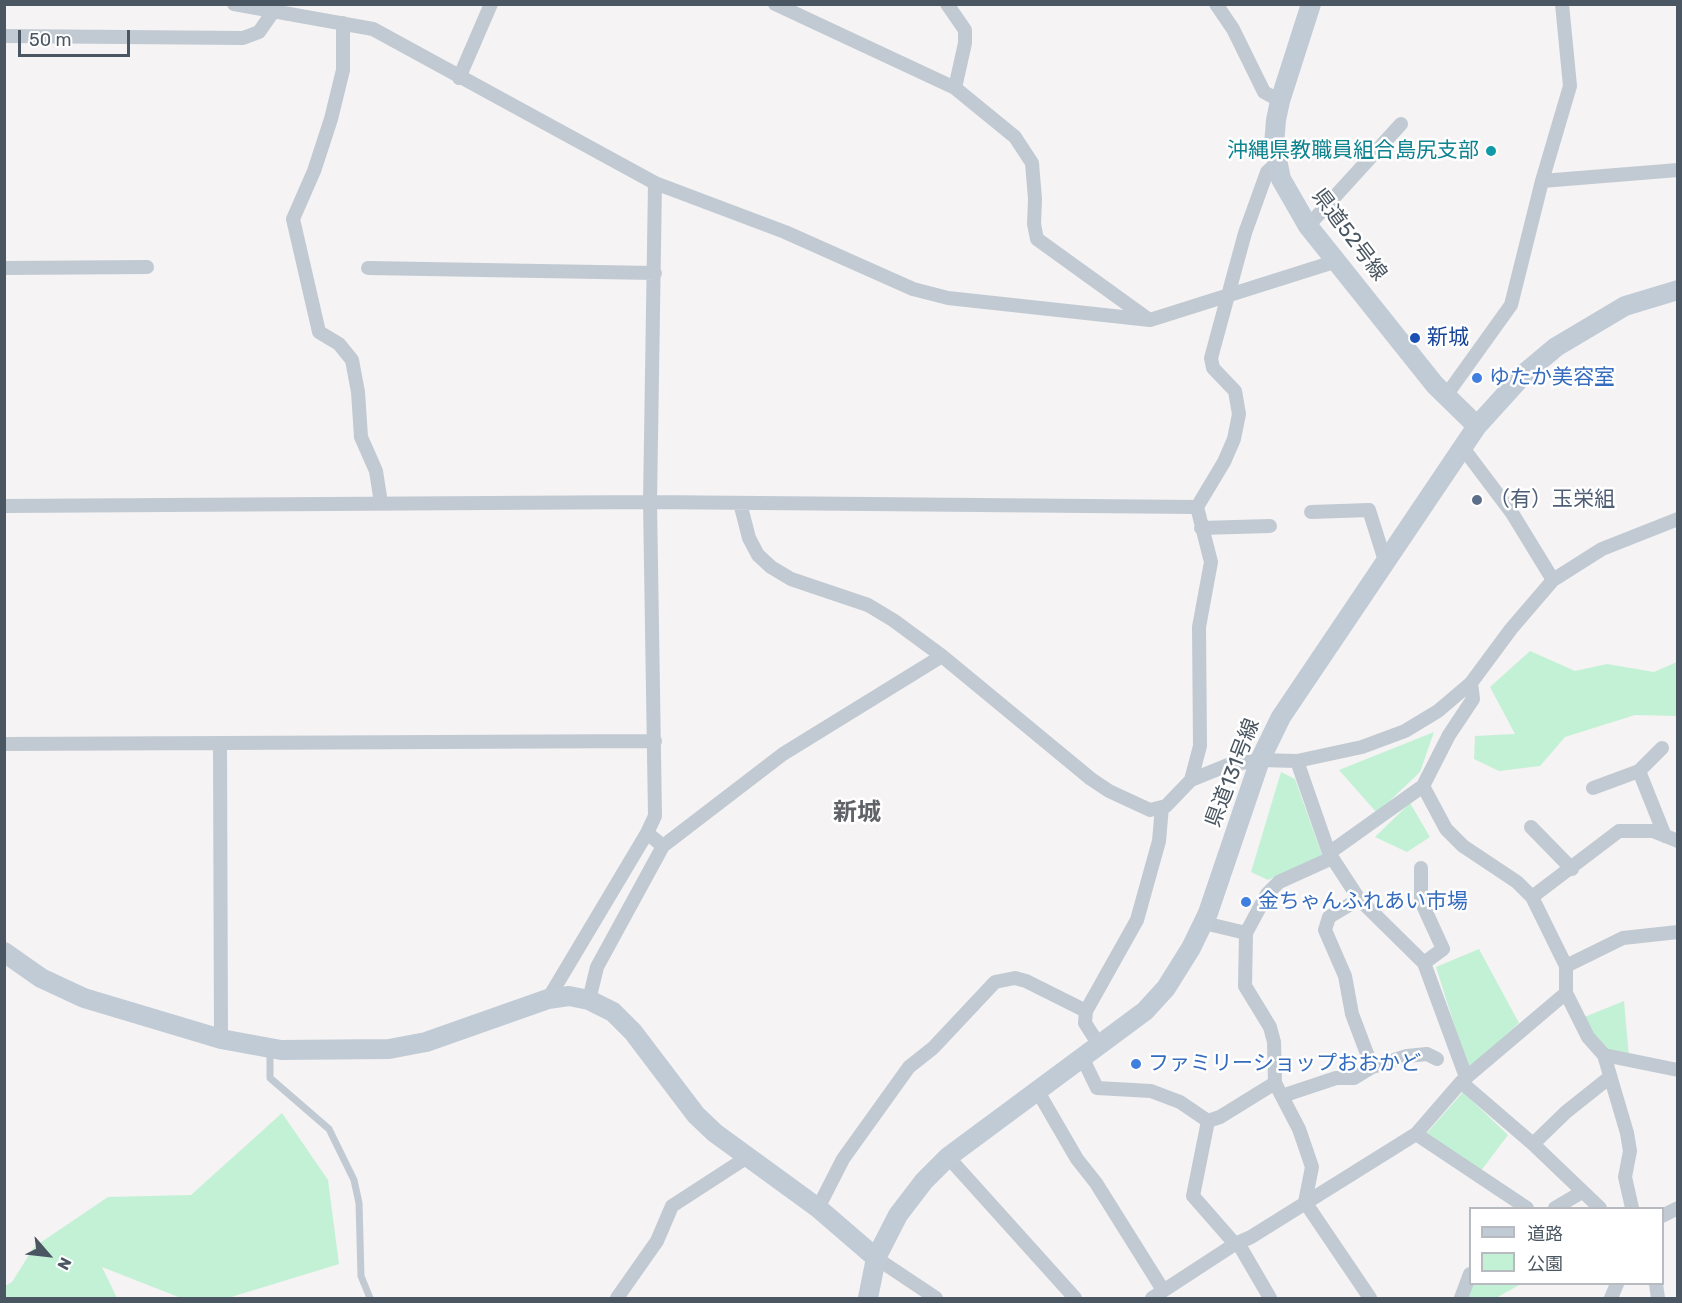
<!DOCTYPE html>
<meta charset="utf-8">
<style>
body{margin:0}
#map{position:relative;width:1682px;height:1303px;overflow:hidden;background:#f5f3f3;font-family:Rubik,"Noto Sans JP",sans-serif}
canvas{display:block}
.frame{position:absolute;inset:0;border:6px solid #4a5661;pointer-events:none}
.legend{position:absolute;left:1469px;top:1207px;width:195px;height:78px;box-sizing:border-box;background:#fff;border:2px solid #b7bbc0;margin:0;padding:8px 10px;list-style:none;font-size:18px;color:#4a5661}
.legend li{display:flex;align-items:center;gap:12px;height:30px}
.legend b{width:30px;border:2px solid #b7bbc0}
.north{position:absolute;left:18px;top:1225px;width:60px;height:60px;-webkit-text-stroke:4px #fff;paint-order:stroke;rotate:118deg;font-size:16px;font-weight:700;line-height:24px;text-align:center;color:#4a5661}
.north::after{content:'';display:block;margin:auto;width:21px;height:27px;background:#4a5661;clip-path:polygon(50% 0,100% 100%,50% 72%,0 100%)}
.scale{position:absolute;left:18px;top:30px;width:112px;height:27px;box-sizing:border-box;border:3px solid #4a5661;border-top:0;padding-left:8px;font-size:18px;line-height:21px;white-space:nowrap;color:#4a5661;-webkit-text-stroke:4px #fff;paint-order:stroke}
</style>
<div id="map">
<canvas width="1682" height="1303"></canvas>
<div class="frame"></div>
<ul class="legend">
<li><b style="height:8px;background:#c1cbd6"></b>道路</li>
<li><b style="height:16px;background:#c3f1d5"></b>公園</li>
</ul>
<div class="north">N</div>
<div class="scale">50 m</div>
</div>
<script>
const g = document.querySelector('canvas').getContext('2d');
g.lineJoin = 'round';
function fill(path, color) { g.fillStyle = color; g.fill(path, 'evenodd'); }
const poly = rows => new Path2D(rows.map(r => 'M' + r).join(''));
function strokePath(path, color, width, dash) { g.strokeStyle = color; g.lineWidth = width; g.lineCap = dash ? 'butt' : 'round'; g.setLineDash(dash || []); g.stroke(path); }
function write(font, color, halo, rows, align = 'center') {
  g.font = font + ' Rubik,"Noto Sans JP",sans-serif'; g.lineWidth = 5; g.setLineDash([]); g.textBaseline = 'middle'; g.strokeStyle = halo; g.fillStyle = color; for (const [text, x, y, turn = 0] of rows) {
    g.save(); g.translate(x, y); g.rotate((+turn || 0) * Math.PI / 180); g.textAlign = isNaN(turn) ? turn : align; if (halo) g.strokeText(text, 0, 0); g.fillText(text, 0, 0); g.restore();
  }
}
const green = poly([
 [1530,651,1575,671,1607,664,1654,672,1677,662,1677,716,1635,715,1565,737,1540,766,1499,771,1474,759,1475,736,1515,734,1490,687],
 [1434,732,1420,772,1377,813,1339,770],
 [1281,772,1295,779,1322,855,1268,880,1251,872],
 [1410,803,1430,837,1407,852,1375,837],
 [1479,949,1519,1023,1468,1069,1436,967],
 [1624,1001,1629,1057,1607,1052,1582,1018],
 [1463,1092,1508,1135,1480,1172,1426,1134],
 [282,1113,328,1180,339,1264,228,1298,181,1298,102,1267,117,1298,5,1298,5,1286,12,1282,34,1247,108,1197,191,1195],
 [1472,1284,1521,1284,1496,1298,1467,1298]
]);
const lane = poly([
 [270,1051,270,1078,329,1129,354,1180,359,1203,361,1276,370,1298]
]);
const street = poly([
 [234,4,373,29,655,183,785,232,913,289,948,298,1150,320,1337,261],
 [775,4,955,88,1015,137,1032,163,1035,199,1034,224,1037,239,1148,319],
 [947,4,965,30,965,43,955,88],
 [1216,4,1233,29,1264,92,1280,101],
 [343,23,343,70,331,119,314,171,293,219,319,332,339,344,352,360,358,392,361,437,376,471,381,503],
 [4,36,243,38,259,32,273,12],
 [459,78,491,4],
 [1542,181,1678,170],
 [1308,226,1401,124],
 [4,268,147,267],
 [368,268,655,273],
 [1445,397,1511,305,1542,181,1570,86,1562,4],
 [1463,448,1512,513,1553,580],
 [740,503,749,538,758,555,771,567,791,579,868,605,893,620,942,656,1091,779,1109,791,1150,810,1166,806,1191,780,1228,765,1260,760,1297,761,1362,747,1405,731,1438,711,1471,683,1511,629,1553,580,1602,549,1678,519],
 [4,506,650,502,1197,507],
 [1311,512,1369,510,1386,564],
 [1201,528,1270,526],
 [4,744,655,741],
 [220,745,221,1039],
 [1297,761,1329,853,1359,899,1424,963,1466,1077],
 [1639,771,1665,836],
 [1191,780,1200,746,1199,627,1211,562,1197,507,1224,462,1234,439,1239,414,1235,391,1213,368,1211,358,1245,233,1267,172,1276,164],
 [1423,786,1446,829,1463,846,1517,882,1532,897,1566,966,1566,993,1588,1037,1604,1055,1627,1133,1630,1151,1625,1177,1632,1208],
 [1593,788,1639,771,1662,748],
 [1531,827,1572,869],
 [647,833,663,846,783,754,942,656],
 [1329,853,1423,786,1449,735,1473,699,1471,683],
 [1421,868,1421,901,1443,949,1424,963],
 [1532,897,1619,831,1653,831,1678,841],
 [1359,899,1329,917,1325,930,1345,976,1352,1014,1372,1067],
 [1204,923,1246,933],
 [1566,966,1623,938,1678,932],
 [548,999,647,833,655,816,650,502,655,183],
 [589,1000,597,967,663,846],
 [1099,1045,1085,1023,1086,1011,1137,920,1159,841,1162,807],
 [1604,1055,1678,1070],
 [1082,1057,1097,1088,1151,1091,1180,1102,1208,1121,1193,1196,1235,1244],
 [1461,1082,1533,1144,1600,1208],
 [1275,1083,1274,1042,1270,1027,1245,986,1246,933,1267,894,1279,882,1332,858],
 [1037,1090,1077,1159,1096,1183,1163,1290],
 [1282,1096,1336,1078,1354,1078,1372,1067,1407,1056,1427,1054,1437,1059],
 [1208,1121,1220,1117,1275,1083,1299,1129,1312,1167,1305,1202,1370,1298],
 [1416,1134,1527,1208],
 [1533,1144,1566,1112,1610,1077],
 [948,1157,1075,1298],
 [818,1208,843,1159,909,1067,933,1048,995,982,1015,978,1026,981,1086,1011],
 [1555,1208,1582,1192],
 [1662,1216,1678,1208],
 [1238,1243,1270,1298],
 [876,1258,936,1298],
 [1656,1284,1658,1298],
 [617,1298,657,1241,672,1206,746,1158],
 [1152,1298,1235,1244,1251,1237,1416,1134,1461,1082,1566,993],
 [1461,1298,1470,1274],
 [1611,1298,1617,1284]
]);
const secondary = poly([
 [1311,4,1280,101,1276,120,1274,145,1281,179,1308,226,1435,385,1477,426],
 [4,952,41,978,84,998,221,1039,281,1050,389,1049,426,1042,548,999,569,996,589,1000,613,1012,633,1032,696,1115,715,1133,818,1208,876,1258],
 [868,1298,876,1258,898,1215,924,1181,948,1157,1145,1011,1166,988,1191,948,1208,913,1260,760,1281,717,1477,426,1525,373,1556,347,1625,306,1678,290]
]);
const markers = [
 [1491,151,6,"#0f9aa8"],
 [1415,338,6,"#1a4fb4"],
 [1477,378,6,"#3f7fe0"],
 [1477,500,6,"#5c6f8a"],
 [1246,902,6,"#3f7fe0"],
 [1136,1064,6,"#3f7fe0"]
];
const cultureNames = [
 ["沖縄県教職員組合島尻支部",1479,151]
];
const streetNames = [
 ["県道52号線",1349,235,53],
 ["県道131号線",1233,773,-69]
];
const transitNames = [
 ["新城",1427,338]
];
const shopNames = [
 ["ゆたか美容室",1489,378],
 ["金ちゃんふれあい市場",1258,902],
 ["ファミリーショップおおかど",1148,1064]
];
const serviceNames = [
 ["（有）玉栄組",1489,500]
];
const quarterNames = [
 ["新城",857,813]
];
fill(green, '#c3f1d5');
strokePath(lane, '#c1cad2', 7);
strokePath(street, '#c1cad2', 14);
strokePath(secondary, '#c1cbd6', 20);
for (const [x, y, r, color] of markers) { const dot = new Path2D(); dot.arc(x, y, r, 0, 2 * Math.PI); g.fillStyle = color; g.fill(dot); strokePath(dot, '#fff', 2); }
write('21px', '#0d838f', '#fff', cultureNames, 'right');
write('21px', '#4a5661', '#fff', streetNames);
write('21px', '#164399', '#fff', transitNames, 'left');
write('21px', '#366cbe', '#fff', shopNames, 'left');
write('21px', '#4e5e75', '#fff', serviceNames, 'left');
write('bold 24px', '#5f6368', '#fff', quarterNames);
</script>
